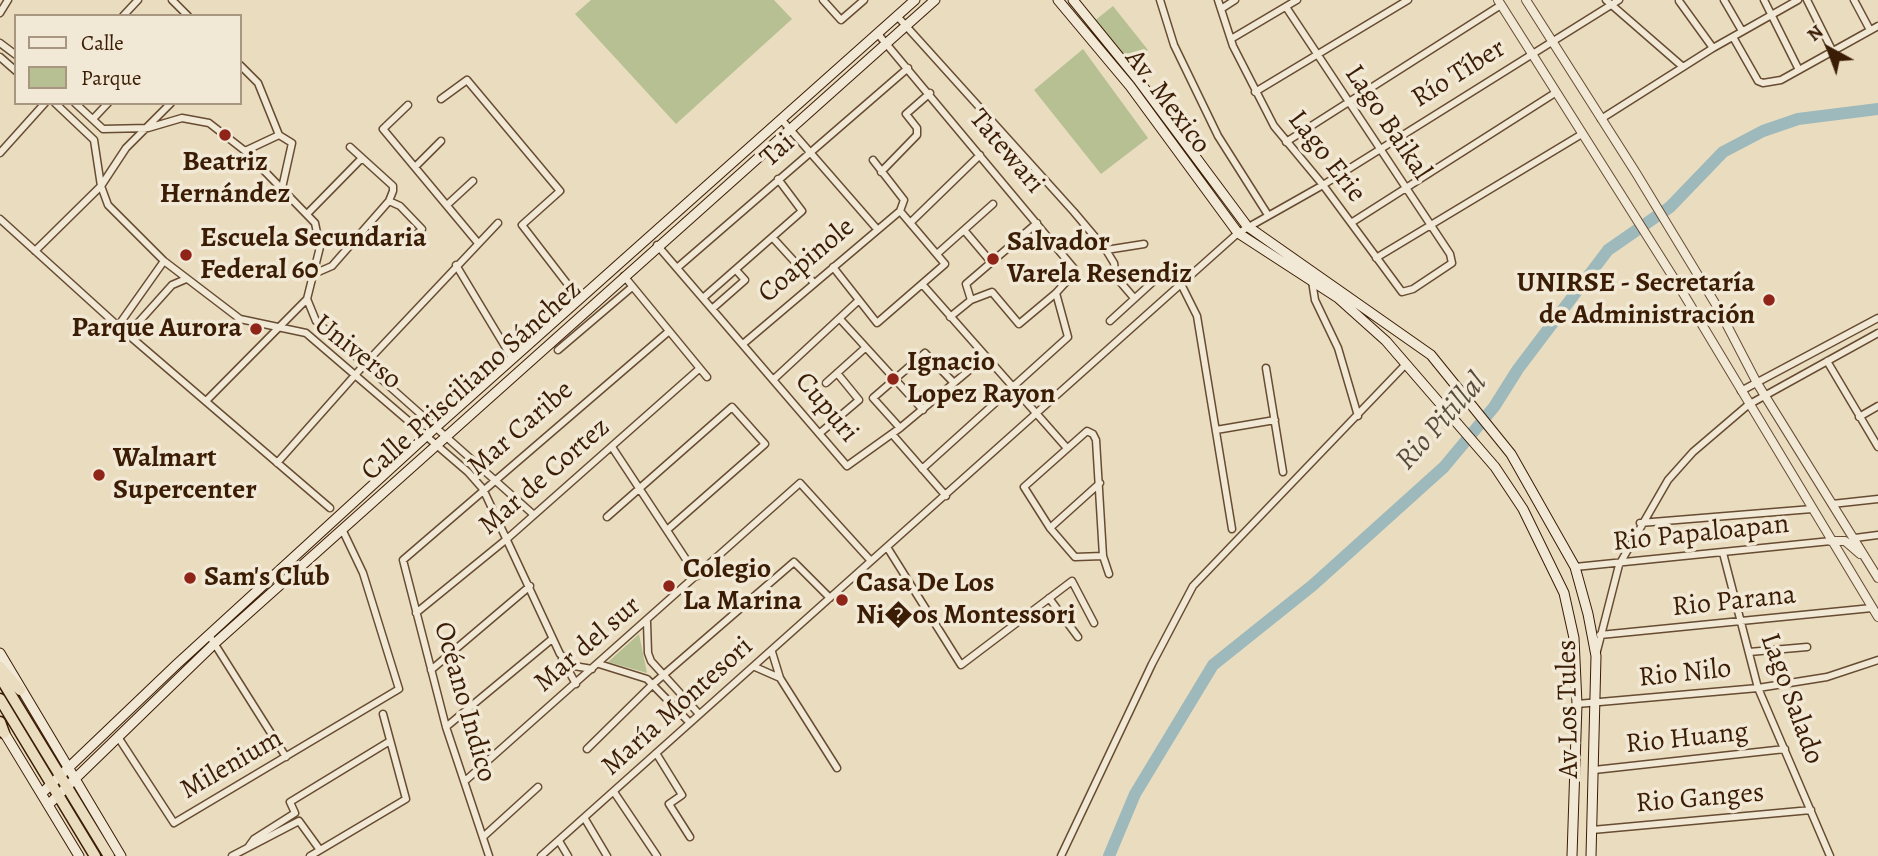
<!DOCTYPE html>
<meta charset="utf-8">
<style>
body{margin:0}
#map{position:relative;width:1878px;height:856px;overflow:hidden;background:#eadcbe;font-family:Alegreya,serif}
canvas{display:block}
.legend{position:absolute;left:14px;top:14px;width:228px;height:91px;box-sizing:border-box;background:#f1e8d5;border:2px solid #a89681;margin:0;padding:9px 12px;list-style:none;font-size:21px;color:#3b1c04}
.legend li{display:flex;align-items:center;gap:14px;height:35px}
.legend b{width:35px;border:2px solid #a89681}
.north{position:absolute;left:1794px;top:14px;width:70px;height:70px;-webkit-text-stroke:5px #f1e8d5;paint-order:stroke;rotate:319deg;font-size:19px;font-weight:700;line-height:28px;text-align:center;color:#3b1c04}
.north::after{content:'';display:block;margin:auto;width:24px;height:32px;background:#3b1c04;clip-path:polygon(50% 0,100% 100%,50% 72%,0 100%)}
</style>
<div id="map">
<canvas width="1878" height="856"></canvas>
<ul class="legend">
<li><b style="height:9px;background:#f1e8d5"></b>Calle</li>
<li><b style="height:19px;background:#b6c092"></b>Parque</li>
</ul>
<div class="north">N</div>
</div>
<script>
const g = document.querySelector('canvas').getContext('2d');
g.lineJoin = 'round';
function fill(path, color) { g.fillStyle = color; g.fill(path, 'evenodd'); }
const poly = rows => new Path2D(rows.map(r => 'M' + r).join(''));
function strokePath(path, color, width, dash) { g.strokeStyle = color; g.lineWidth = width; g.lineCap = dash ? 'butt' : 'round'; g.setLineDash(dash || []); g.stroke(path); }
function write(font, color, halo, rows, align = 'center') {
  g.font = font + ' Alegreya,serif'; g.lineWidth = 7; g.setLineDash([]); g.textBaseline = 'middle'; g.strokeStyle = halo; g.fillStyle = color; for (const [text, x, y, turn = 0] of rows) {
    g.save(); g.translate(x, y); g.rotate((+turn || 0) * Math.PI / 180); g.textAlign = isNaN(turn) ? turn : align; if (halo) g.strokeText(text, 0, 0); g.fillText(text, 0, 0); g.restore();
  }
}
const green = poly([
 [591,0,774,0,792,19,676,124,575,14],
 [1113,6,1148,50,1129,66,1093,22],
 [1083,49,1148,138,1101,174,1034,90],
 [639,634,647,673,608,662]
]);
const river = poly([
 [1109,856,1135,794,1213,665,1313,585,1444,467,1494,407,1518,369,1608,250,1670,207,1723,152,1763,131,1798,119,1878,109]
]);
const minor = poly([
 [172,0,188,16],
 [823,0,841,20,864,0],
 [1160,0,1174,45,1218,136,1268,215],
 [1218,0,1233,46,1274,126,1323,185,1402,292,1413,289,1452,263,1450,254,1286,7],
 [1606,0,1683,67],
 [1724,0,1742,31],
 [1764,0,1799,70],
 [1807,0,1833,52],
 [1854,0,1870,30],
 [1679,1,1713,48],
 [1221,9,1235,0],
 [0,13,8,0],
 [123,16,138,0],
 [897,16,1074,212,1106,250,1114,263,1116,277,1134,298],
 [878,34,1076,271,1056,293,1019,324,992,292,971,300],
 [1733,37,1758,81,1763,83,1781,80,1878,26],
 [1231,39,1297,0],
 [0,43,16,55],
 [0,57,16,71],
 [240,65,258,83,279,135,245,151],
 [1255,92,1408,0],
 [441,99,467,80,560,191,522,225,579,299],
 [55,103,94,140,101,186,108,205,164,261,240,319,306,333,468,472,483,489,560,654,574,666,592,669],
 [75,103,103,129,148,128,182,118,209,123,245,151,315,223,320,247,307,299,206,401],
 [408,105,383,129,478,243],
 [93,119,108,103],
 [781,119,877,229],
 [1601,119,1713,48,1798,0],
 [279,135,292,143,282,188],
 [1286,142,1501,5],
 [0,153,45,103],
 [873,160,904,200,900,211],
 [416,166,441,141],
 [881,172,917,135,917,128,906,114,930,93],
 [389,201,400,206,422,229,406,245],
 [447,205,473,181],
 [308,213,362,158],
 [0,219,118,326,330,508],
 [910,223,980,155],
 [1351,223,1555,93],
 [964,230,991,262],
 [773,238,814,283],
 [657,245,847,466,900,428,985,357],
 [1106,250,1144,244],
 [35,251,101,186,126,148,171,103],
 [937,254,993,204],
 [1376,258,1582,134],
 [456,265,512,358],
 [833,267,877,323,945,264,900,211],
 [677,268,908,68],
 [316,273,332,266,389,201,393,191,393,186,350,147],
 [624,276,707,377],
 [1312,281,1315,300,1338,348,1358,416],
 [922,284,1066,447],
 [1181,284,1197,316,1232,529],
 [703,298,802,211,778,179],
 [307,299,316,321,534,515],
 [712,309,745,280,736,270],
 [950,317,971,300,966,284,1037,223],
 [840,319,923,410],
 [1110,321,1168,268],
 [118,326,164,261],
 [128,334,172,285,186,279],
 [743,344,900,211],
 [558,350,632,287],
 [1827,361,1878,447],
 [1266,368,1283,472],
 [774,379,858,301],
 [826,383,865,348],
 [1741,391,1878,318],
 [1859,417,1878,406],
 [900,428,873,398,925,353,954,383],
 [1216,430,1275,420],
 [820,433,859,400,837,373],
 [892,434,946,496],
 [612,447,697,576],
 [277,463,364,365,498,223],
 [922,469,1068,337,1056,293],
 [1832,504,1878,499],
 [607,517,732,407,765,444,667,530],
 [1640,523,1812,509],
 [1050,528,1100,483],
 [1855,538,1878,535],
 [887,547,961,665,1072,581,1094,623],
 [1723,553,1758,688,1830,856],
 [1103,556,1075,557,1050,528,1024,487,1087,431,1093,434,1096,440,1103,556,1109,574],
 [1575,567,1831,541],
 [1049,598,1078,637],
 [416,613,508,538,699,369],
 [647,622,648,653,651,661,699,714],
 [209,635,286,757],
 [1600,635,1872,608],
 [1597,651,1619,565,1668,480,1693,452,1748,405,1878,333],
 [772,652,780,678,837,768],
 [1749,652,1807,647],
 [562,659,576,684],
 [599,664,647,679,689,722],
 [755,667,780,678],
 [431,670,530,586],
 [1577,704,1758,688,1827,677,1878,660],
 [446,727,552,639],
 [118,737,174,823,399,689,363,573,342,529],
 [587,749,653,684,794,562,830,598],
 [656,753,682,795,669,804,690,837],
 [1594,770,1785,749],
 [465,781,800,483,871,561],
 [614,792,657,856],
 [585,819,607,856],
 [1592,830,1811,810],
 [483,837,538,787],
 [559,841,568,856],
 [249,846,254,839,295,813,290,802,390,741],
 [232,856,299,821,320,850],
 [310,856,406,799,383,714],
 [489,856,446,727,403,560,668,332],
 [541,856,1238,233,1323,185,1619,0],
 [1061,856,1152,664,1193,586,1406,364]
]);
const tertiary = poly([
 [1498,0,1680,288,1878,617],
 [1526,0,1636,173,1718,308,1757,383,1878,578],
 [1831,541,1845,541,1860,554]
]);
const secondary = poly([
 [1058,0,1130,86,1238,233,1338,298,1386,341,1495,467,1523,509,1564,593,1574,638,1577,704,1572,856],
 [1073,0,1139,81,1247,226,1431,355,1511,454,1575,567,1588,614,1596,656,1591,856],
 [0,653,121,856],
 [2,729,79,856],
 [42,793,176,665,436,427,915,0],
 [48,805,214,644,935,0]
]);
const trunk = poly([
 [0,667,20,690],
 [0,677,109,856],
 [0,699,95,856],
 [0,722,4,733]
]);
const markers = [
 [225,135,7,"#8f2418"],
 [186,255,7,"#8f2418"],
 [993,259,7,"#8f2418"],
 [1769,300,7,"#8f2418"],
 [256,329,7,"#8f2418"],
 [893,379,7,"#8f2418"],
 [99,475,7,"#8f2418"],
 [190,578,7,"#8f2418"],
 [669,586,7,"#8f2418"],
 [842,600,7,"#8f2418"]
];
const streetNames = [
 ["Río Tíber",1459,74,-32],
 ["Av. Mexico",1167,102,53],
 ["Lago Baikal",1387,123,56],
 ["Tai",778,151,-42],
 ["Tatewari",1006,152,50],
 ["Lago Erie",1326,157,52],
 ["Coapinole",807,261,-40],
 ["Universo",357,353,38],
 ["Calle Prisciliano Sánchez",472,381,-42],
 ["Cupuri",826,408,50],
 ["Mar Caribe",521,429,-41],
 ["Mar de Cortez",545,477,-41],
 ["Rio Papaloapan",1701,534,-6],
 ["Rio Parana",1734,602,-6],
 ["Mar del sur",588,645,-41],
 ["Rio Nilo",1685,674,-6],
 ["Lago Salado",1791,699,70],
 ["Océano Indico",464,702,74],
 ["María Montesori",678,707,-42],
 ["Av Los Tules",1569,709,-91],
 ["Rio Huang",1687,739,-6],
 ["Milenium",232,765,-30],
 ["Rio Ganges",1700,799,-5]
];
const poiNames = [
 ["Beatriz",225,163,"center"],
 ["Hernández",225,195,"center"],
 ["Escuela Secundaria",200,239],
 ["Federal 60",200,271],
 ["Salvador",1007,243],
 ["Varela Resendiz",1007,275],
 ["UNIRSE - Secretaría",1755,284,"right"],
 ["de Administración",1755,316,"right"],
 ["Parque Aurora",242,329,"right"],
 ["Ignacio",907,363],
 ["Lopez Rayon",907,395],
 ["Walmart",113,459],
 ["Supercenter",113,491],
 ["Colegio",683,570],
 ["La Marina",683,602],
 ["Sam's Club",204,578],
 ["Casa De Los",856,584],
 ["Ni�os Montessori",856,616]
];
const waterNames = [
 ["Rio Pitillal",1442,422,-48]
];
fill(green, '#b6c092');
strokePath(river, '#9db9bc', 12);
strokePath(minor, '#674c32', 9);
strokePath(tertiary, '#674c32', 10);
strokePath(secondary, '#3b1c04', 11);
strokePath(trunk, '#3b1c04', 13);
strokePath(minor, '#f1e8d5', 6);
strokePath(tertiary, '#f1e8d5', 8);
strokePath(secondary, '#f1e8d5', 9);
strokePath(trunk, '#eadcbe', 10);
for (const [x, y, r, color] of markers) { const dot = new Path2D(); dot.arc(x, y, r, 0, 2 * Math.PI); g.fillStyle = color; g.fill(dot); strokePath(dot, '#f1e8d5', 2.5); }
write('28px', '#3b1c04', '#f1e8d5', streetNames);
write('bold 28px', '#3b1c04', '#f1e8d5', poiNames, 'left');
write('italic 30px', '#584b3b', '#f1e8d5', waterNames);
</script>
